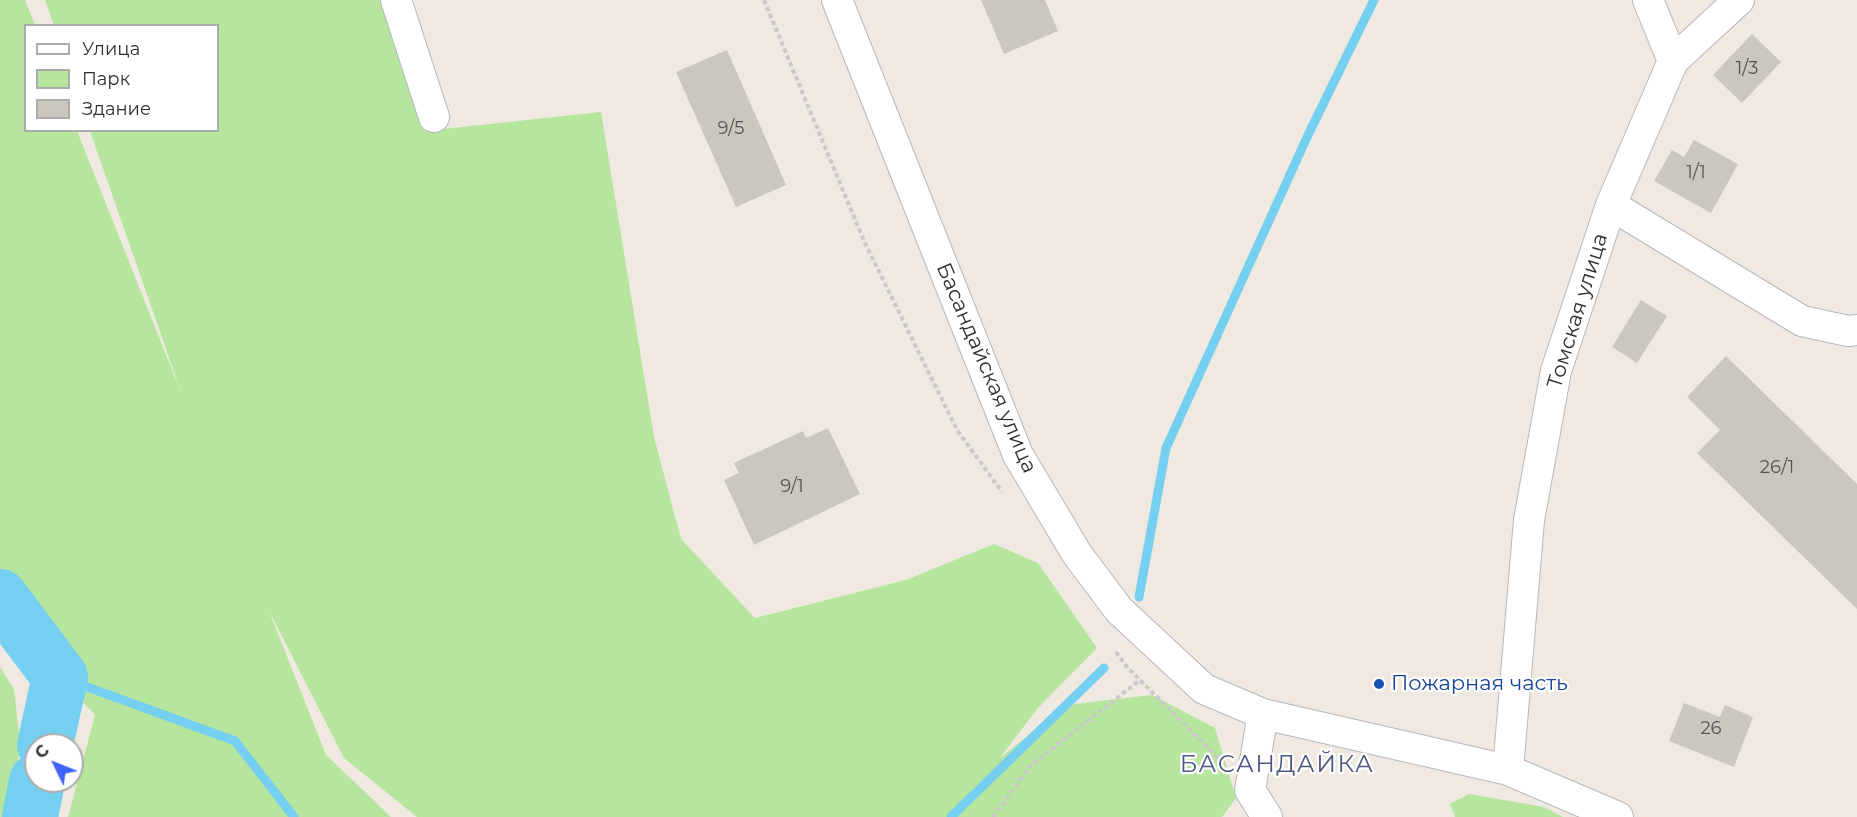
<!DOCTYPE html>
<meta charset="utf-8">
<style>
body{margin:0}
#map{position:relative;width:1857px;height:817px;overflow:hidden;background:#efe9e1;font-family:Montserrat,sans-serif}
canvas{display:block}
.legend{position:absolute;left:24px;top:24px;width:195px;height:108px;box-sizing:border-box;background:#fff;border:2px solid #ababab;margin:0;padding:8px 10px;list-style:none;font-size:18px;color:#2e2e2e}
.legend li{display:flex;align-items:center;gap:12px;height:30px}
.legend b{width:30px;border:2px solid #ababab}
.north{position:absolute;left:24px;top:733px;width:60px;height:60px;box-sizing:border-box;background:#fff;border:2px solid #ababab;border-radius:50%;rotate:313deg;font-size:16px;font-weight:700;line-height:24px;text-align:center;color:#2e2e2e}
.north::after{content:'';display:block;margin:auto;width:21px;height:27px;background:#4264fb;clip-path:polygon(50% 0,100% 100%,50% 72%,0 100%)}
</style>
<div id="map">
<canvas width="1857" height="817"></canvas>
<ul class="legend">
<li><b style="height:8px;background:#fff"></b>Улица</li>
<li><b style="height:16px;background:#b6e59e"></b>Парк</li>
<li><b style="height:16px;background:#cbc7bf"></b>Здание</li>
</ul>
<div class="north">С</div>
</div>
<script>
const g = document.querySelector('canvas').getContext('2d');
g.lineJoin = 'round';
function fill(path, color) { g.fillStyle = color; g.fill(path, 'evenodd'); }
const poly = rows => new Path2D(rows.map(r => 'M' + r).join(''));
function strokePath(path, color, width, dash) { g.strokeStyle = color; g.lineWidth = width; g.lineCap = dash ? 'butt' : 'round'; g.setLineDash(dash || []); g.stroke(path); }
function write(font, color, halo, rows, align = 'center') {
  g.font = font + ' Montserrat,sans-serif'; g.lineWidth = 4.5; g.setLineDash([]); g.textBaseline = 'middle'; g.strokeStyle = halo; g.fillStyle = color; for (const [text, x, y, turn = 0] of rows) {
    g.save(); g.translate(x, y); g.rotate((+turn || 0) * Math.PI / 180); g.textAlign = isNaN(turn) ? turn : align; if (halo) g.strokeText(text, 0, 0); g.fillText(text, 0, 0); g.restore();
  }
}
const green = poly([
 [0,0,25,0,35,25,26,26,26,130,77,131,182,395,90,131,218,130,218,26,54,25,45,0,380,0,425,131,601,112,654,437,681,539,755,618,906,580,994,544,1038,563,1097,648,1037,709,999,759,1065,705,1152,695,1215,728,1236,798,1222,817,417,817,344,758,269,611,326,755,391,817,68,817,95,715,60,677,0,590],
 [0,667,14,689,20,745,11,817,0,817],
 [1469,794,1544,807,1563,817,1455,817,1450,804]
]);
const stream = poly([
 [1139,597,1166,448,1308,135,1374,0],
 [60,677,235,741,294,817],
 [951,817,1104,668]
]);
const river = poly([
 [0,597,60,677,45,745],
 [30,817,37,781]
]);
const building = poly([
 [981,0,1045,0,1058,31,1004,54],
 [1752,34,1781,62,1742,103,1713,75],
 [727,50,786,185,736,207,676,72],
 [1694,140,1738,164,1711,213,1654,181,1672,150,1684,157],
 [1641,300,1667,316,1637,363,1612,347],
 [1726,356,1857,484,1857,609,1697,453,1720,430,1687,397],
 [828,428,860,494,754,545,724,480,739,473,734,463,803,431,806,438],
 [1684,703,1720,717,1725,705,1753,717,1734,767,1669,741]
]);
const path = poly([
 [764,0,864,241,957,430,1002,492],
 [1116,652,1127,667,1223,763],
 [993,817,1030,766,1140,680]
]);
const minor = poly([
 [396,0,434,117],
 [837,0,1018,455,1077,554,1119,610,1204,689,1263,714,1508,770,1618,817],
 [1648,0,1673,61],
 [1611,205,1802,321,1848,331,1857,330],
 [1263,714,1250,790,1267,817],
 [1508,770,1529,520,1556,371,1611,205,1673,61,1739,0]
]);
const markers = [
 [1379,684,6,"#1a4fb4"]
];
const numberNames = [
 ["1/3",1747,69],
 ["9/5",731,129],
 ["1/1",1696,173],
 ["26/1",1777,468],
 ["9/1",792,487],
 ["26",1711,729]
];
const streetNames = [
 ["Томская улица",1578,311,-73],
 ["Басандайская улица",986,368,67]
];
const transitNames = [
 ["Пожарная часть",1391,684]
];
const quarterNames = [
 ["БАСАНДАЙКА",1277,765]
];
fill(green, '#b6e59e');
strokePath(stream, '#75cff0', 9);
strokePath(river, '#75cff0', 56);
fill(building, '#cbc7bf');
strokePath(minor, '#b4b7c1', 32);
strokePath(path, '#c9c9c9', 4, [4.5, 3]);
strokePath(minor, '#fff', 30);
for (const [x, y, r, color] of markers) { const dot = new Path2D(); dot.arc(x, y, r, 0, 2 * Math.PI); g.fillStyle = color; g.fill(dot); strokePath(dot, '#fff', 2); }
write('18px', '#555452', null, numberNames);
write('21px', '#2e2e2e', '#fff', streetNames);
write('21px', '#164399', '#fff', transitNames, 'left');
g.letterSpacing = '1.5px';
write('24px', '#4d5680', '#fff', quarterNames);
g.letterSpacing = '0px';
</script>
